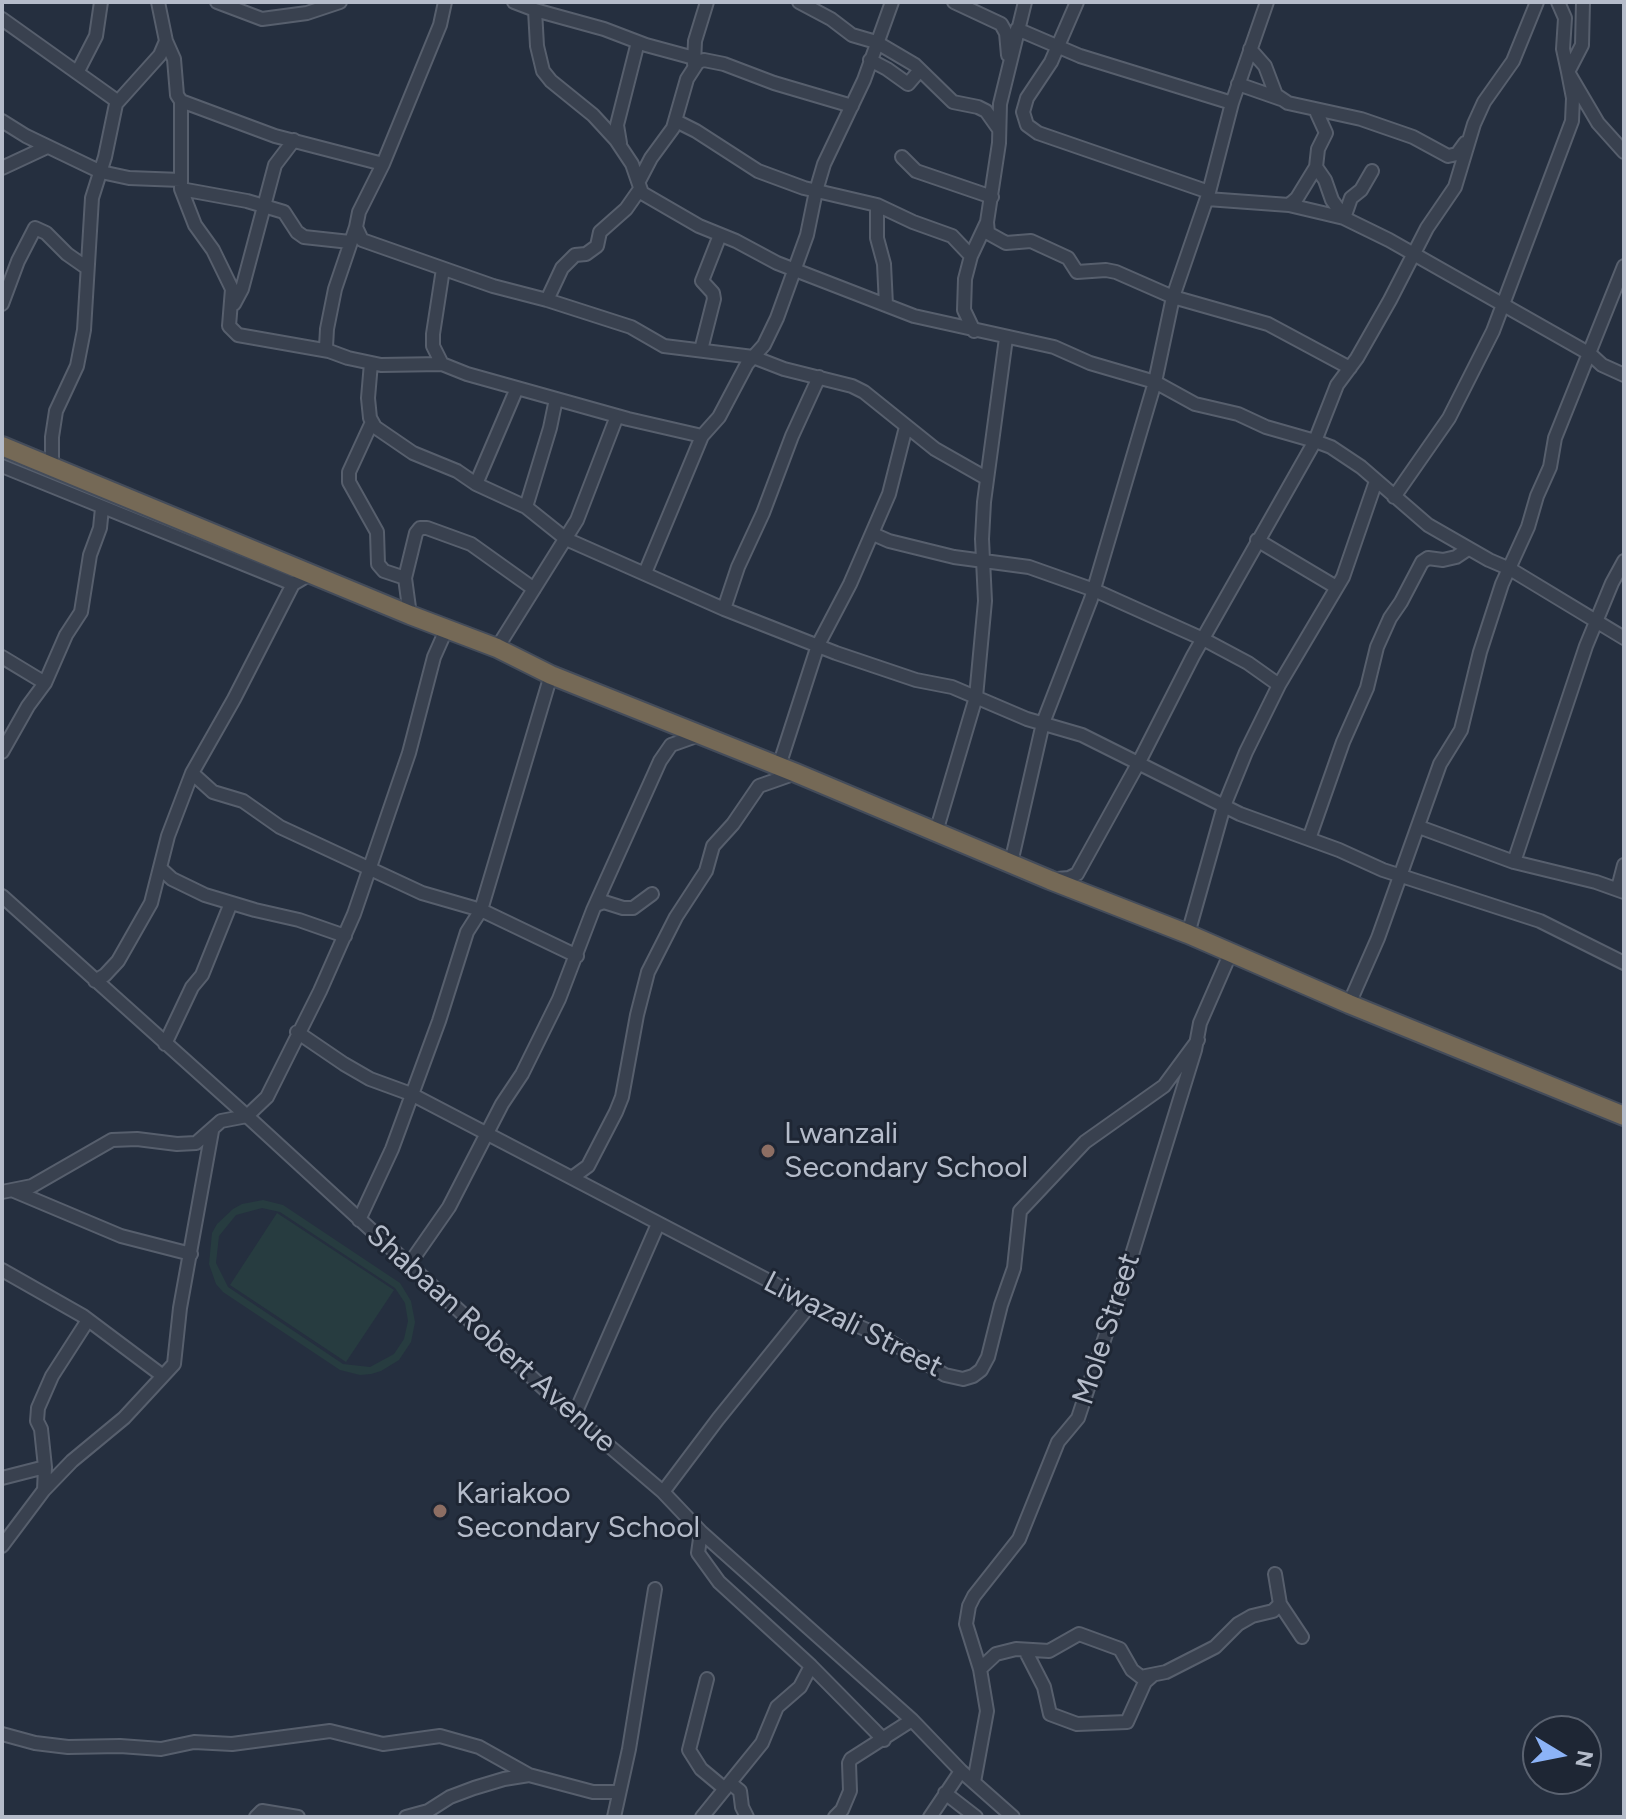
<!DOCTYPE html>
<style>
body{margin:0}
#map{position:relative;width:1626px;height:1819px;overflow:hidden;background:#252f3f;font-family:Figtree,sans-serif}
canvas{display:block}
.frame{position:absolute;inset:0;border:4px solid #b5bcca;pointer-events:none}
.north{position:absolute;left:1522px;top:1715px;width:80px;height:80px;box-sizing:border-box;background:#1e2634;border:2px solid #5a6270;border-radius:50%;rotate:100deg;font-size:22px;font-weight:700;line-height:32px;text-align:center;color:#b5bcca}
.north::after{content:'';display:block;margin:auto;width:28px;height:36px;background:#8cb3f7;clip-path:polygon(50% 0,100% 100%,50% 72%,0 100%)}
</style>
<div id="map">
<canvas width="1626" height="1819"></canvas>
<div class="frame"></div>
<div class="north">N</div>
</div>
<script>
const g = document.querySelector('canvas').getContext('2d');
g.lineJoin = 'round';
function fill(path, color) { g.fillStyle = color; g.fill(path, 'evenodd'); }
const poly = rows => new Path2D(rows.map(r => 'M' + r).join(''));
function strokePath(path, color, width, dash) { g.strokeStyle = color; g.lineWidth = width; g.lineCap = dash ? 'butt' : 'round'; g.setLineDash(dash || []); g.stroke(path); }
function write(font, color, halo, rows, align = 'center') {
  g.font = font + ' Figtree,sans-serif'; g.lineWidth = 6; g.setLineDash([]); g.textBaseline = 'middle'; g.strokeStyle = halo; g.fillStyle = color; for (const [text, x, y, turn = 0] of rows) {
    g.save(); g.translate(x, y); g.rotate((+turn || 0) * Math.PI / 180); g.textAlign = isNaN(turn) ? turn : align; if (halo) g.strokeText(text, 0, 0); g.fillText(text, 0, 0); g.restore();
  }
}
const green = poly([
 [263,1200,283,1205,400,1283,411,1301,415,1322,411,1342,399,1360,381,1371,371,1374,360,1375,340,1370,223,1292,216,1284,209,1264,212,1233,217,1224,233,1209,242,1204],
 [262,1208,280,1212,395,1288,405,1303,408,1321,404,1339,394,1354,370,1367,343,1364,228,1287,216,1263,219,1236,236,1215],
 [277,1213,394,1290,346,1362,230,1285]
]);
const minor = poly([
 [158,2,166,41,174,59,177,95,181,101,275,136,383,164],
 [217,2,262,19,307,13,340,2],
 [445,2,440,25,383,164,359,212,356,227,362,240,493,286,547,300,631,327,664,346,753,357,784,369,852,386,864,392,935,449,986,478],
 [514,2,535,10,604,29,646,45,694,58],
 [799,2,831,19,852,35,876,42,915,65,953,102,978,107,986,111,998,128],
 [954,2,1001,24,1006,33,1008,55],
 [1025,2,1000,104,999,143,987,222,988,233,1006,243,1031,241,1068,258,1077,272,1106,270,1116,272,1173,297,1268,324,1350,368],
 [1077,2,1051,62,1027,98,1023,112,1027,125,1038,133,1209,192],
 [1558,2,1565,18,1563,49,1568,72,1598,123,1624,152],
 [535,10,537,46,543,71,551,81,593,115,616,140,632,164,642,193,699,226,736,241,777,263,914,316,1054,347,1090,363,1155,382,1195,404,1238,414,1266,427,1315,441,1337,385,1357,358,1390,300,1427,228,1455,187,1474,124,1484,102,1513,61,1537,2],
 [2,19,117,101],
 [1017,29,1080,56,1232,103],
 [1250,49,1265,66,1276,95,1288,103,1361,119,1413,137,1448,156,1457,154,1465,143],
 [870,60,887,69,908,84,920,70],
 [694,64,695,41,707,2],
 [78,71,96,36,101,2],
 [1238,84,1281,99],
 [181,101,181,189,195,225,213,250,232,289,229,326,238,335,329,351],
 [2,121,26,136,101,172,129,178,181,180],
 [676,121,696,131,758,171,804,188,877,205,913,222,952,236,971,256],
 [620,143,617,125,638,42],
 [902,157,916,171,992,197],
 [1316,167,1325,180,1332,200,1344,217],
 [2,168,47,147],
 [639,181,651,158,673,128,687,79,698,62,704,60,724,64,774,83,852,106],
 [181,189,247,201,284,212,297,232,304,237,350,242],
 [1207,199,1289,205,1344,218,1389,240,1590,354,1602,365,1624,375],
 [877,205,877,238,884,264,886,305],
 [1289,205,1297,198,1316,167,1318,149,1326,133,1316,111],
 [1344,218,1351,198,1361,190,1372,171],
 [356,227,335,289,327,329,326,347,329,351,348,358,381,365,442,364],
 [443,269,433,334,433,346,442,364,467,374,628,419,702,436],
 [547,300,562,268,575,255,586,254,597,246,600,232,626,209,640,189],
 [2,304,18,261,35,228,46,233,67,254,87,268],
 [234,304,242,289,275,165,294,140],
 [974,331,964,310,965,279,971,256,987,222],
 [701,350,714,299,713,293,702,281,720,235],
 [371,363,368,398,370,418,375,427,413,453,457,471,476,484,526,507,566,539,724,609,836,653,916,680,952,687,1027,719,1082,735,1240,814,1339,850,1383,870,1540,921,1624,963],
 [372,422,349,472,349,482,377,532,378,564,384,571,405,578],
 [2,466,293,584],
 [52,467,52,437,56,411,77,366,84,330,92,198,105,157,116,104,160,55,166,41],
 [476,484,517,388],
 [1394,497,1449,418,1493,331,1572,121,1573,98,1568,72,1582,45,1583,2],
 [526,507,550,428,556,399],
 [873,534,889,541,954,557,1029,567,1094,590,1203,639,1248,663,1279,685],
 [1257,540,1336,587],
 [645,573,702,436,719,417,747,364,764,345,777,318,807,235,816,191,824,164,864,80,892,2],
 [724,609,738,567,763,513,792,436,819,377],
 [410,615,405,578,416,533,420,528,427,528,471,544,534,589],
 [497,648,577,520,617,416],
 [2,657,45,683],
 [2,752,28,706,45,683,66,635,81,612,90,555,100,528,102,508],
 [779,766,818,645,850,584,889,494,906,427],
 [192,773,213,792,243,801,280,827,422,893,481,910,577,956],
 [1419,827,1514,862,1596,882,1624,892],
 [936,832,976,697,985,601,982,539,984,502,1006,338],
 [1309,839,1343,742,1367,688,1377,647,1390,618,1401,602,1422,562,1428,558,1443,560,1456,557,1468,549],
 [1514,862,1586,646,1612,583,1624,561],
 [1011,863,1043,723,1091,599,1155,382,1173,297,1209,192,1232,103,1267,2],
 [160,868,172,879,205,895,255,910,299,920,345,936],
 [1057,879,1069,878,1077,874,1139,762,1193,656,1315,441,1331,447,1361,467,1428,525,1489,560,1510,569,1624,638],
 [1618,888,1624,865],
 [2,896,247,1116,574,1416,663,1492,701,1532,912,1720,961,1771,1013,1817],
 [596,905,604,902,623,908,633,908,652,894],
 [1188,934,1224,806,1246,752,1279,685,1343,577,1376,481],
 [95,981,105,975,118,961,151,903,168,836,192,773,234,699,293,584,310,574],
 [1349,1004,1378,938,1440,764,1461,730,1480,652,1502,584,1528,527,1537,496,1550,467,1555,438,1624,266],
 [297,1032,344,1064,370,1079,411,1094,775,1284,800,1301,881,1336,945,1375,963,1379,973,1376,981,1370,988,1357,1001,1305,1014,1268,1020,1211,1085,1142,1164,1086,1198,1040],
 [165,1044,192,987,202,975,231,903],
 [573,1177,588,1166,616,1112,622,1097,637,1015,648,972,676,917,706,871,713,846,733,824,759,786,796,773],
 [14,1191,121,1236,191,1254],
 [2,1192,32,1186,112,1140,137,1139,177,1144,196,1143,221,1121,247,1116,267,1097,320,991,354,914,409,753,434,657,446,630],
 [359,1220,392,1149,439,1021,467,932,481,910,551,675],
 [410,1263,449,1207,502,1104,522,1074,559,999,593,910,660,761,671,745,699,735],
 [2,1270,83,1316,163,1376],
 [574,1416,658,1224],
 [2,1478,45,1467],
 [44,1490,45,1467,41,1429,37,1421,38,1408,52,1376,88,1320],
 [663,1492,718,1419,810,1305],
 [701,1532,698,1553,719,1582,811,1666,884,1740],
 [2,1546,44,1490,72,1461,124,1418,174,1364,180,1308,212,1131],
 [1275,1574,1280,1604,1302,1637],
 [1025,1650,1044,1687,1050,1714,1077,1724,1127,1722,1145,1682,1153,1675],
 [980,1669,996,1654,1016,1649,1049,1651,1079,1634,1120,1649,1132,1670,1141,1677,1166,1672,1215,1647,1238,1624,1252,1616,1273,1611,1280,1604],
 [707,1679,689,1750,701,1769,725,1789],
 [2,1734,35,1743,68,1747,120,1746,161,1749,194,1742,232,1744,330,1731,383,1744,440,1736,479,1747,529,1775,593,1792,619,1792],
 [974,1782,987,1711,980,1669,966,1624,969,1606,974,1596,1019,1539,1058,1442,1078,1418,1126,1274,1195,1050,1200,1023,1231,952],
 [730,1783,740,1791,742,1807,747,1817],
 [945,1793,976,1817],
 [256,1817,262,1811,298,1817],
 [406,1817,428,1811,450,1797,474,1788,504,1779,529,1775],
 [614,1817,629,1749,655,1589],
 [702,1817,762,1743,777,1707,800,1687,811,1666],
 [835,1817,842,1810,850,1791,849,1763,851,1759,912,1720],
 [930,1817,961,1771]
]);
const highway = poly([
 [2,446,410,615,497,648,551,675,796,773,1050,880,1188,934,1349,1004,1624,1116]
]);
const markers = [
 [768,1151,8,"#8d6e63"],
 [440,1511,8,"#8d6e63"]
];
const poiNames = [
 ["Lwanzali",784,1134],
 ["Secondary School",784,1168],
 ["Kariakoo",456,1494],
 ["Secondary School",456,1528]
];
const streetNames = [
 ["Liwazali Street",853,1325,27],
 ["Mole Street",1107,1329,-72],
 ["Shabaan Robert Avenue",491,1339,42]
];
fill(green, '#273c40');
strokePath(minor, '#575f6d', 16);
strokePath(highway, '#444c5a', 22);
strokePath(minor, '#39414f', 12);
strokePath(highway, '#756956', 18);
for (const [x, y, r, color] of markers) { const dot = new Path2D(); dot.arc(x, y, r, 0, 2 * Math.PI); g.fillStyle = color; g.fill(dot); strokePath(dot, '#1e2634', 3); }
write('30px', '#b5bcca', '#1e2634', poiNames, 'left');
write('30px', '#b5bcca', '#1e2634', streetNames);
</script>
